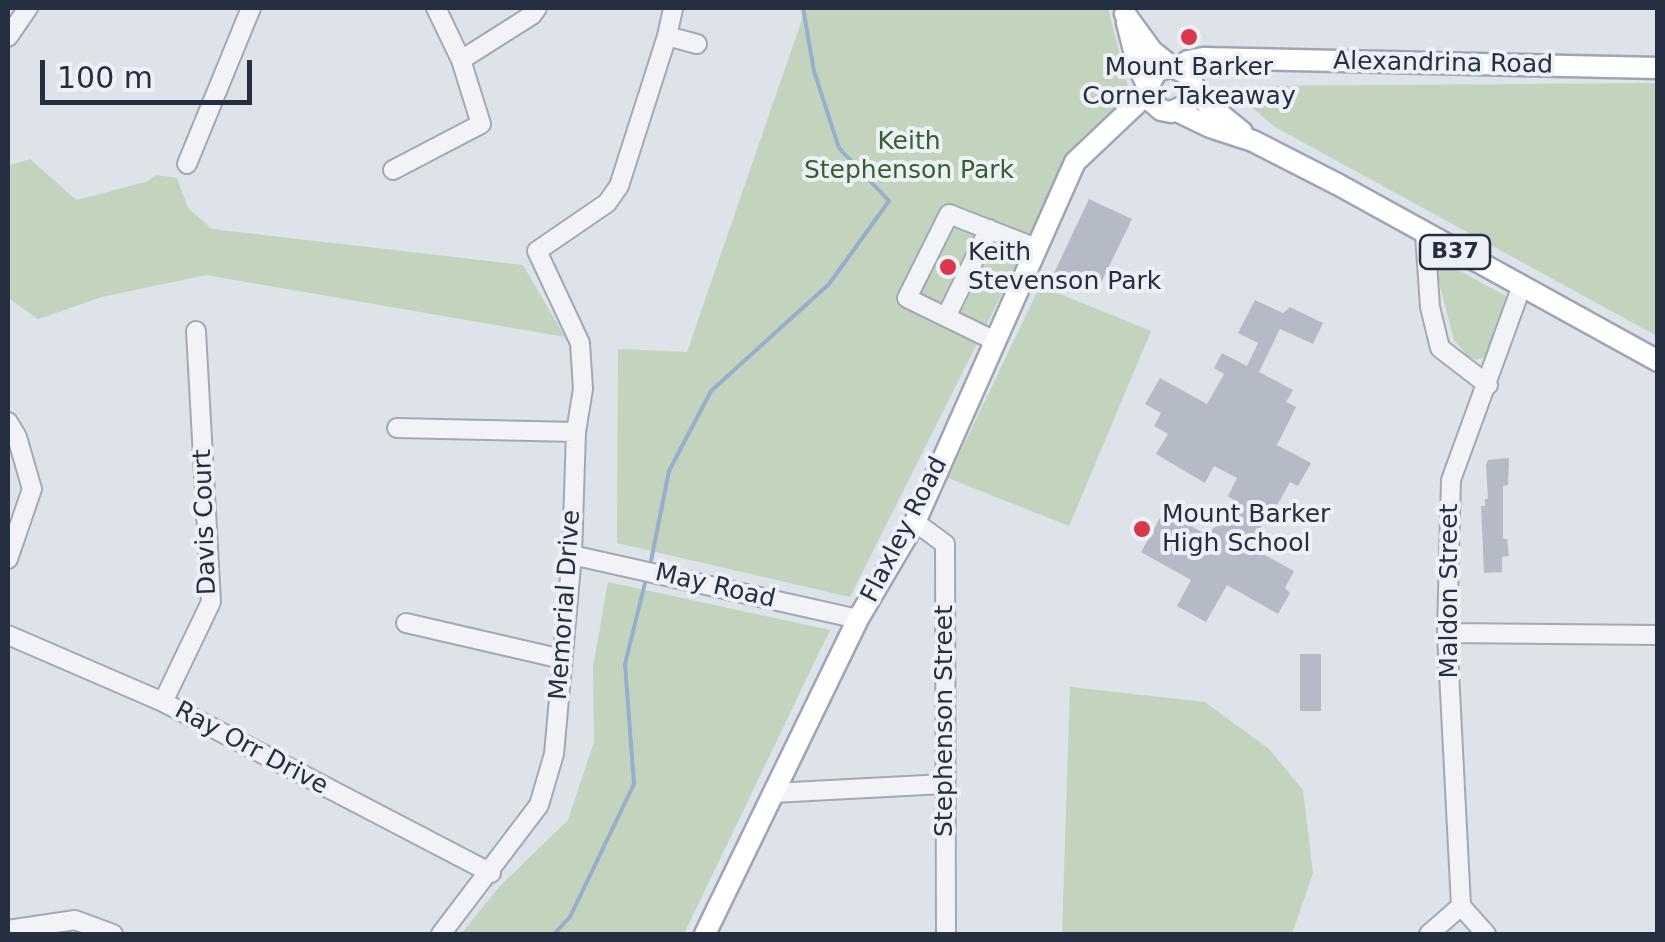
<!DOCTYPE html>
<style>
body{margin:0}
#map{position:relative;width:1665px;height:942px;overflow:hidden;background:#dee2e9;font-family:"DejaVu Sans",sans-serif}
canvas{display:block}
.frame{position:absolute;inset:0;border:10px solid #262f41;pointer-events:none}
.scale{position:absolute;left:40px;top:60px;width:212px;height:45px;box-sizing:border-box;border:5px solid #262f41;border-top:0;padding-left:12px;font-size:30px;line-height:35px;white-space:nowrap;color:#262f41;-webkit-text-stroke:8px #edf1f6;paint-order:stroke}
</style>
<div id="map">
<canvas width="1665" height="942"></canvas>
<div class="frame"></div>
<div class="scale">100 m</div>
</div>
<script>
const g = document.querySelector('canvas').getContext('2d');
g.lineJoin = 'round';
function fill(path, color) { g.fillStyle = color; g.fill(path, 'evenodd'); }
const poly = rows => new Path2D(rows.map(r => 'M' + r).join(''));
function strokePath(path, color, width, dash) { g.strokeStyle = color; g.lineWidth = width; g.lineCap = dash ? 'butt' : 'round'; g.setLineDash(dash || []); g.stroke(path); }
function write(font, color, halo, rows, align = 'center') {
  g.font = font + ' "DejaVu Sans",sans-serif'; g.lineWidth = 8; g.setLineDash([]); g.textBaseline = 'middle'; g.strokeStyle = halo; g.fillStyle = color; for (const [text, x, y, turn = 0] of rows) {
    g.save(); g.translate(x, y); g.rotate((+turn || 0) * Math.PI / 180); g.textAlign = isNaN(turn) ? turn : align; if (halo) g.strokeText(text, 0, 0); g.fillText(text, 0, 0); g.restore();
  }
}
const green = poly([
 [806,8,1108,8,1130,95,1078,142,850,597,617,543,618,349,687,352],
 [1657,83,1657,336,1275,127,1242,99,1261,86],
 [30,159,76,200,146,182,156,175,177,178,188,208,212,229,523,265,565,337,206,275,102,297,38,319,8,298,8,166],
 [1432,256,1506,296,1490,355,1476,360,1467,356,1454,340],
 [1040,286,1151,331,1069,526,948,478],
 [608,582,830,630,684,934,461,934,500,886,568,820,594,742,593,667],
 [1070,687,1205,702,1269,749,1303,790,1313,873,1292,934,1062,934]
]);
const stream = poly([
 [651,561,669,471,711,391,829,284,889,201,839,148,814,71,803,8],
 [554,934,570,917,634,784,625,664,645,583]
]);
const building = poly([
 [1089,199,1132,219,1096,293,1054,273],
 [1255,300,1283,313,1290,307,1323,323,1313,344,1280,329,1259,372,1293,390,1286,402,1296,407,1277,445,1311,463,1298,486,1290,482,1270,518,1266,518,1250,547,1294,571,1285,588,1290,593,1278,614,1227,585,1206,622,1177,606,1191,580,1141,552,1164,511,1205,534,1223,522,1235,501,1228,496,1237,478,1214,466,1205,483,1156,454,1168,434,1154,426,1161,413,1145,404,1160,378,1207,404,1224,374,1214,368,1222,353,1247,366,1258,343,1238,333],
 [1509,458,1508,485,1503,486,1503,539,1507,539,1509,556,1502,557,1502,572,1484,573,1481,506,1485,506,1485,499,1488,499,1486,465,1488,460],
 [1300,654,1321,654,1321,711,1300,711]
]);
const minor = poly([
 [667,36,697,44],
 [8,37,28,8],
 [461,60,532,15,537,8],
 [187,164,251,8],
 [393,170,481,124,461,60,436,8],
 [1425,235,1430,307,1440,348,1488,385],
 [946,317,989,229],
 [995,341,907,298,949,214,1036,248],
 [8,422,17,437,32,489,8,559],
 [397,428,576,432],
 [915,522,945,544,946,934],
 [572,555,858,619],
 [406,623,562,659],
 [1447,633,1658,635],
 [8,635,163,702,491,873],
 [163,702,211,602,196,331],
 [773,793,944,784],
 [1461,906,1447,633,1451,480,1521,288],
 [1461,906,1486,934],
 [8,930,75,920,113,934],
 [441,934,539,805,554,754,572,555,576,432,583,389,580,343,537,251,607,203,619,186,667,36,673,9],
 [1429,934,1461,906]
]);
const major = poly([
 [1125,14,1152,51,1171,66,1187,74,1193,84,1193,92,1188,104,1171,112,1161,110,1151,101,1148,87,1156,72,1171,66],
 [1127,23,1138,66,1148,87],
 [1178,68,1188,61,1203,58,1658,68],
 [1193,92,1242,132],
 [1177,111,1210,127,1253,141,1339,185,1658,361],
 [705,934,858,619,915,522,1075,162,1148,93]
]);
const markers = [
 [1189,37,10,"#da374b"],
 [948,267,10,"#da374b"],
 [1142,529,10,"#da374b"]
];
const shields = [
 [1455,252,70]
];
const shieldNames = [
 ["B37",1455,252]
];
const streetNames = [
 ["Alexandrina Road",1443,64,1],
 ["Davis Court",206,522,-92],
 ["Flaxley Road",905,530,-63],
 ["May Road",715,587,13],
 ["Maldon Street",1450,591,-90],
 ["Memorial Drive",566,605,-86],
 ["Stephenson Street",945,721,-90],
 ["Ray Orr Drive",251,749,28]
];
const poiNames = [
 ["Mount Barker",1189,68,"center"],
 ["Corner Takeaway",1189,97,"center"],
 ["Keith",968,253],
 ["Stevenson Park",968,282],
 ["Mount Barker",1162,515],
 ["High School",1162,544]
];
const parkNames = [
 ["Keith",909,142],
 ["Stephenson Park",909,171]
];
fill(green, '#c3d3be');
strokePath(stream, '#95afcc', 4);
fill(building, '#b5bbc6');
strokePath(minor, '#a3a9b3', 22);
strokePath(major, '#9ca6b6', 25);
strokePath(minor, '#f1f3f7', 18);
strokePath(major, '#fff', 20);
for (const [x, y, r, color] of markers) { const dot = new Path2D(); dot.arc(x, y, r, 0, 2 * Math.PI); g.fillStyle = color; g.fill(dot); strokePath(dot, '#edf1f6', 4); }
for (const [x, y, w] of shields) { const box = new Path2D(); box.roundRect(x - w / 2, y - 17, w, 34, 8); g.fillStyle = '#edf1f6'; g.fill(box); strokePath(box, '#262f41', 2.5); }
write('bold 22px', '#262f41', null, shieldNames);
write('25px', '#262f41', '#edf1f6', streetNames);
write('25px', '#262f41', '#edf1f6', poiNames, 'left');
write('25px', '#395e32', '#edf1f6', parkNames);
</script>
